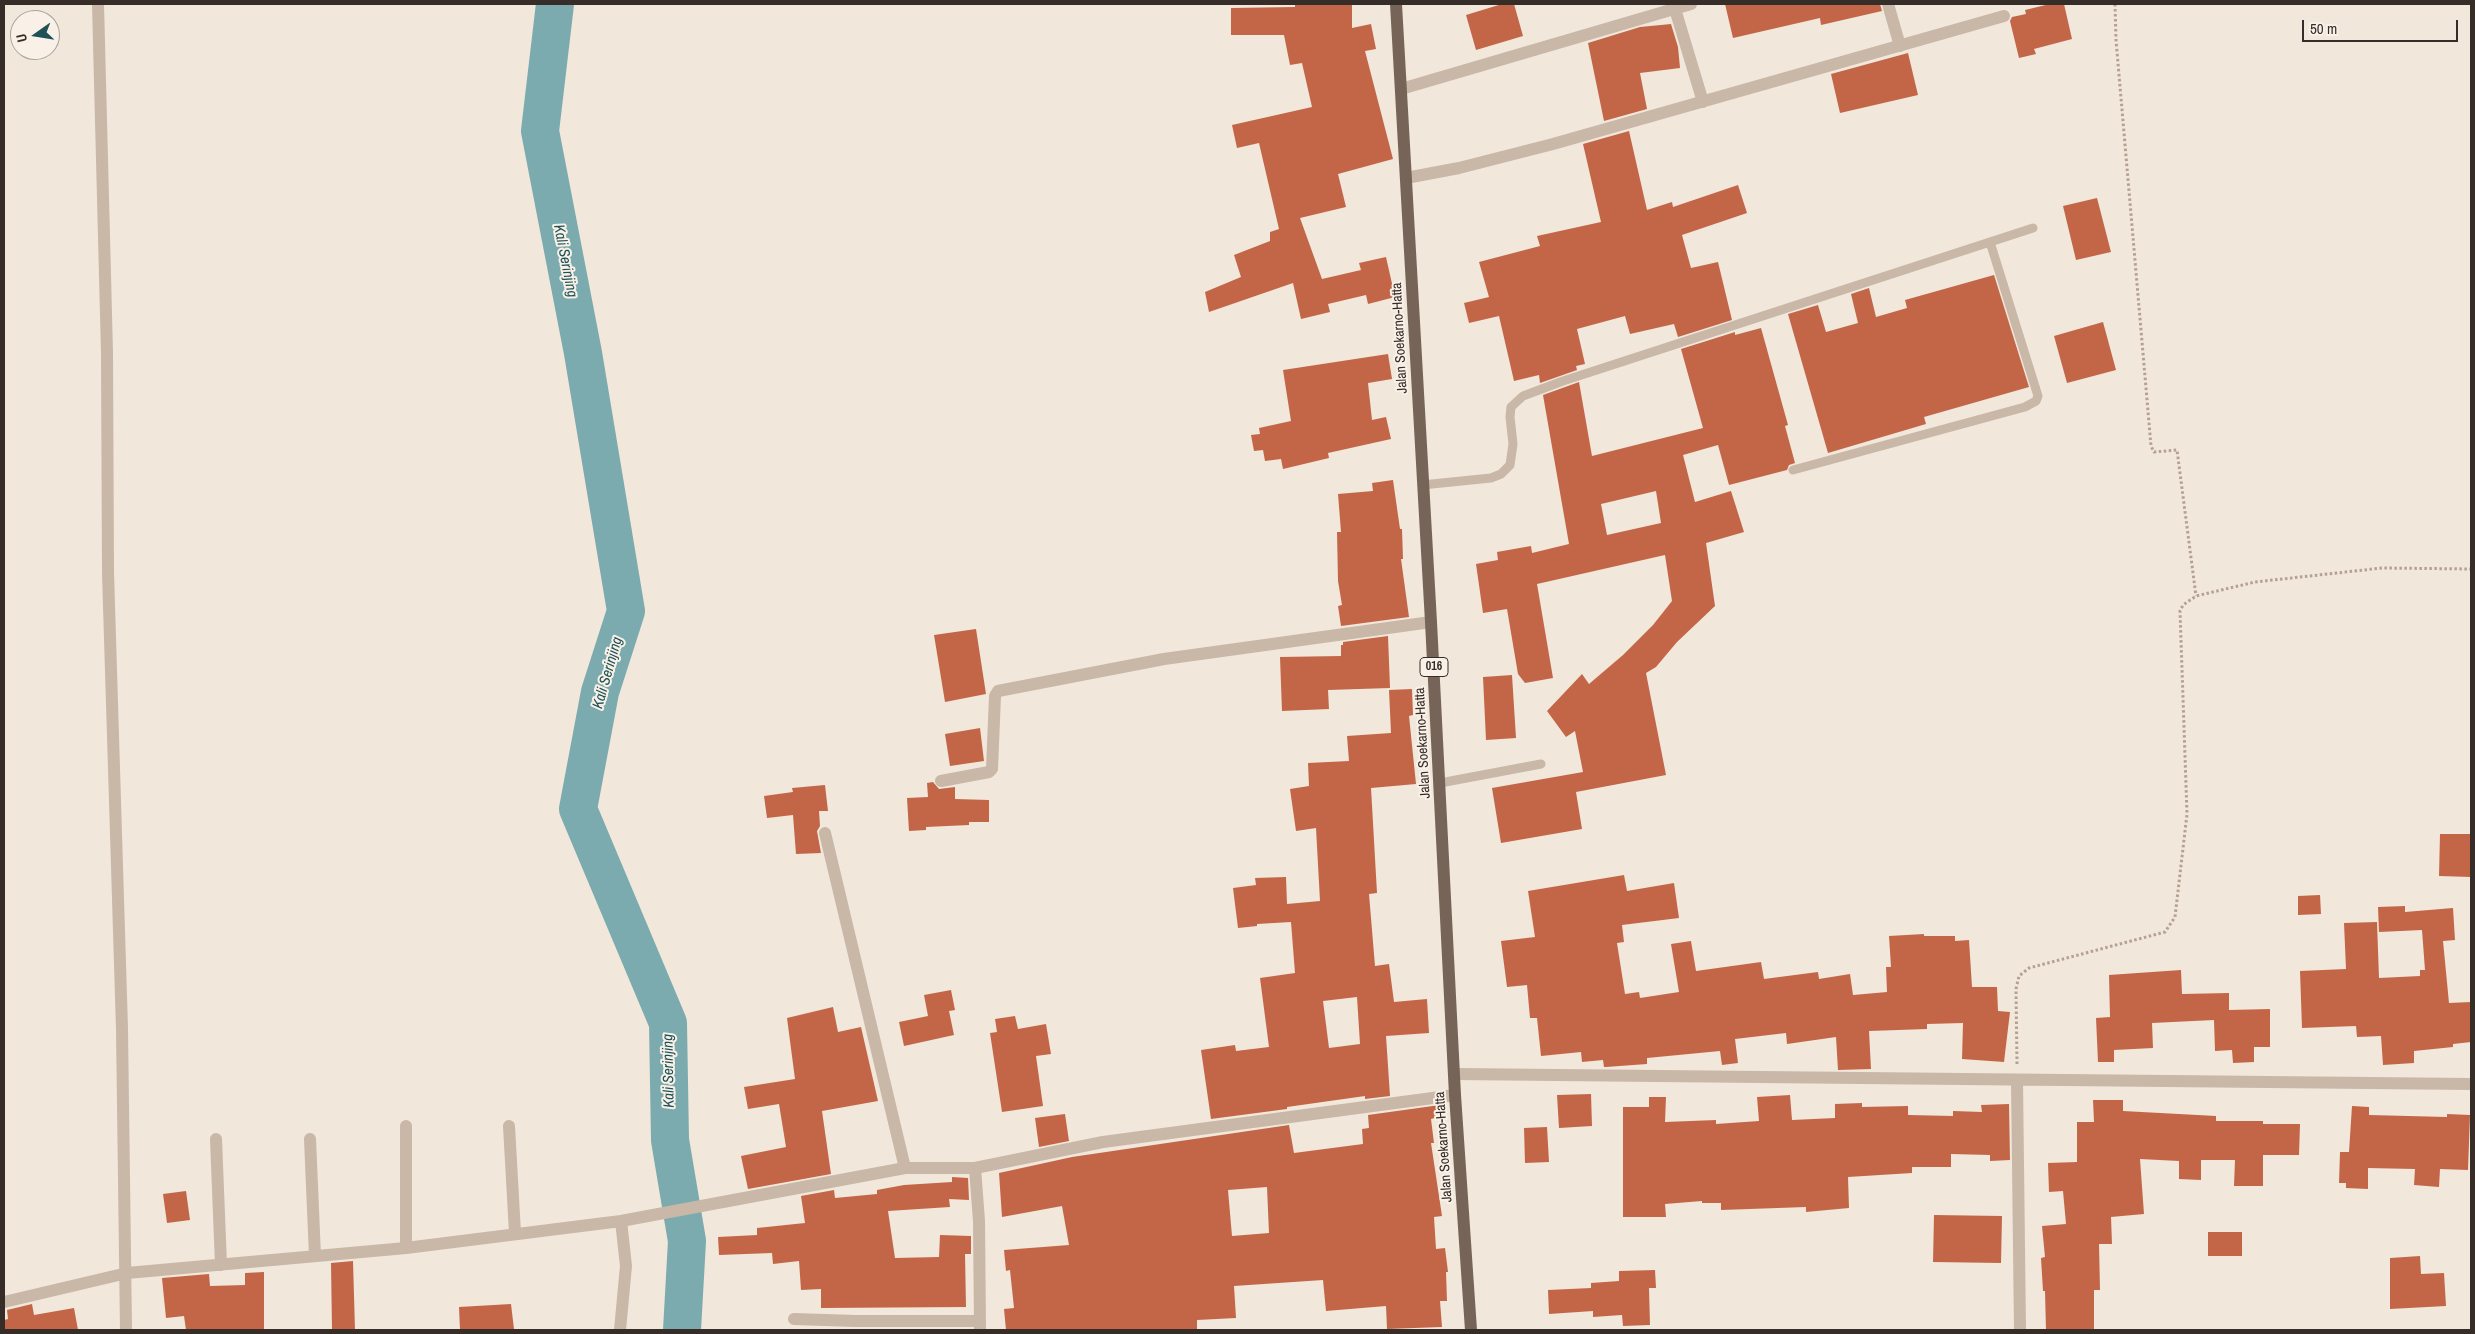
<!DOCTYPE html>
<style>
body{margin:0}
#map{position:relative;width:2475px;height:1334px;overflow:hidden;background:#f1e7db;font-family:"Archivo Narrow",sans-serif}
canvas{display:block}
.frame{position:absolute;inset:0;border:5px solid #362c28;pointer-events:none}
.north{position:absolute;left:10px;top:10px;width:50px;height:50px;box-sizing:border-box;background:#f9f1e8;border:1px solid #aba29b;border-radius:50%;rotate:257deg;font-size:14px;font-weight:700;line-height:20px;text-align:center;color:#362c28}
.north::after{content:'';display:block;margin:auto;width:18px;height:22px;background:#1e5256;clip-path:polygon(50% 0,100% 100%,50% 72%,0 100%)}
.scale{position:absolute;left:2302px;top:20px;width:156px;height:22px;box-sizing:border-box;border:2px solid #362c28;border-top:0;padding-left:6px;font-size:15px;line-height:18px;white-space:nowrap;color:#362c28;-webkit-text-stroke:4px #f9f1e8;paint-order:stroke}
</style>
<div id="map">
<canvas width="2475" height="1334"></canvas>
<div class="frame"></div>
<div class="north">U</div>
<div class="scale">50 m</div>
</div>
<script>
const g = document.querySelector('canvas').getContext('2d');
g.lineJoin = 'round';
const poly = rows => new Path2D(rows.map(r => 'M' + r).join(''));
function strokePath(path, color, width, dash) { g.strokeStyle = color; g.lineWidth = width; g.lineCap = dash ? 'butt' : 'round'; g.setLineDash(dash || []); g.stroke(path); }
function fill(path, color) { g.fillStyle = color; g.fill(path, 'evenodd'); }
function write(font, color, halo, rows, align = 'center') {
  g.font = font + ' "Archivo Narrow",sans-serif'; g.lineWidth = 4; g.setLineDash([]); g.textBaseline = 'middle'; g.strokeStyle = halo; g.fillStyle = color; for (const [text, x, y, turn = 0] of rows) {
    g.save(); g.translate(x, y); g.rotate((+turn || 0) * Math.PI / 180); g.textAlign = isNaN(turn) ? turn : align; if (halo) g.strokeText(text, 0, 0); g.fillText(text, 0, 0); g.restore();
  }
}
const river = poly([
 [555,4,540,131,583,353,626,611,600,692,578,809,668,1023,670,1140,687,1241,682,1330]
]);
const building = poly([
 [1295,4,1352,4,1352,28,1371,24,1376,49,1365,51,1393,159,1338,174,1346,207,1300,218,1322,279,1361,270,1359,263,1386,257,1395,297,1368,304,1366,295,1328,304,1330,312,1301,319,1293,283,1209,312,1205,292,1241,277,1234,255,1270,241,1270,232,1279,229,1259,143,1237,148,1232,125,1312,107,1302,63,1290,65,1284,35,1231,35,1231,8,1295,7],
 [1502,4,1514,4,1523,36,1476,50,1466,15],
 [1725,4,1880,4,1882,11,1821,25,1820,18,1733,38],
 [2050,4,2064,4,2072,39,2034,49,2036,54,2019,58,2010,21,2012,17,2026,14,2025,10],
 [1671,24,1678,47,1680,68,1640,73,1647,109,1604,121,1588,43,1640,27],
 [1908,53,1918,95,1840,113,1831,74],
 [1629,131,1647,210,1672,202,1673,207,1738,185,1747,213,1682,235,1691,268,1718,262,1732,320,1678,337,1674,324,1630,334,1625,316,1577,329,1585,364,1576,366,1577,370,1540,383,1539,375,1514,381,1499,316,1469,323,1464,303,1489,297,1479,262,1540,246,1537,236,1601,222,1583,144],
 [2097,198,2111,252,2076,260,2063,206],
 [1994,275,2029,387,1924,417,1926,424,1828,453,1788,314,1818,305,1826,332,1858,323,1851,294,1869,288,1876,317,1907,308,1905,300],
 [2103,322,2116,370,2067,383,2054,336],
 [1761,328,1788,425,1785,426,1795,463,1789,465,1787,470,1729,485,1718,445,1683,455,1695,502,1731,491,1744,532,1706,543,1715,606,1677,642,1656,667,1646,673,1666,775,1576,792,1582,829,1501,843,1492,788,1583,772,1575,731,1566,737,1547,711,1582,674,1589,684,1623,655,1653,625,1672,601,1665,555,1537,584,1553,678,1525,683,1518,674,1507,609,1483,613,1476,564,1498,560,1497,552,1531,546,1532,553,1569,544,1543,395,1579,382,1592,456,1703,428,1681,349,1735,332,1735,335],
 [1656,491,1661,523,1607,535,1601,504],
 [1388,354,1392,379,1368,383,1372,420,1386,417,1391,439,1328,453,1329,458,1283,469,1281,459,1265,461,1263,450,1254,451,1251,435,1260,434,1259,428,1291,421,1283,370],
 [1393,480,1400,529,1402,529,1403,559,1401,559,1409,617,1341,626,1338,606,1342,605,1338,581,1337,532,1341,532,1338,494,1373,491,1372,483],
 [976,629,986,694,945,702,934,635],
 [1388,636,1390,688,1328,690,1329,709,1282,711,1280,657,1341,656,1341,645,1343,645,1343,642],
 [1512,675,1516,738,1486,740,1483,677],
 [1412,689,1413,715,1409,716,1416,784,1371,788,1377,893,1369,894,1375,966,1389,964,1394,1002,1427,999,1429,1033,1386,1036,1390,1096,1365,1099,1365,1096,1287,1107,1287,1109,1211,1119,1201,1050,1235,1045,1236,1051,1269,1047,1260,978,1295,973,1291,922,1257,924,1257,926,1238,928,1233,888,1256,885,1255,878,1286,877,1287,904,1320,901,1316,828,1296,831,1290,789,1309,786,1308,763,1349,761,1347,736,1391,733,1389,690],
 [1357,997,1360,1044,1329,1048,1323,1001],
 [980,728,984,761,950,766,945,734],
 [933,782,939,789,955,787,955,799,989,800,989,822,969,822,969,825,926,827,926,830,909,831,907,798,928,797,927,783],
 [825,785,828,811,819,811,820,826,817,831,821,853,796,854,793,815,767,818,764,796,793,792,792,788],
 [2440,834,2471,834,2471,877,2439,876],
 [1624,875,1627,891,1674,883,1679,918,1622,925,1624,942,1617,943,1625,994,1639,992,1640,998,1679,992,1671,944,1691,941,1696,971,1761,962,1764,979,1818,972,1819,979,1850,974,1853,995,1887,992,1886,967,1891,967,1889,936,1924,934,1924,936,1955,936,1955,941,1969,940,1972,987,1997,987,1998,1011,2010,1012,2004,1062,1962,1059,1963,1023,1927,1024,1927,1029,1869,1031,1871,1069,1838,1070,1836,1037,1787,1044,1786,1033,1735,1039,1738,1063,1722,1065,1720,1051,1647,1058,1647,1064,1606,1067,1604,1067,1603,1060,1582,1062,1581,1052,1541,1056,1537,1018,1530,1018,1527,985,1507,987,1501,941,1535,937,1528,891],
 [2320,895,2321,914,2298,915,2298,896],
 [2405,906,2405,912,2453,908,2455,940,2443,941,2449,1003,2471,1002,2471,1042,2453,1044,2453,1047,2414,1051,2414,1063,2383,1065,2381,1036,2357,1037,2356,1026,2302,1028,2300,971,2346,969,2344,923,2377,922,2379,978,2420,976,2420,970,2425,970,2422,930,2379,932,2378,907],
 [2181,970,2182,994,2229,993,2229,1010,2270,1009,2270,1047,2254,1047,2254,1062,2233,1063,2232,1050,2215,1051,2214,1020,2152,1023,2153,1048,2114,1050,2114,1062,2098,1062,2096,1018,2110,1017,2109,975],
 [951,990,955,1010,949,1011,954,1035,904,1046,899,1022,928,1016,924,995],
 [833,1007,838,1032,861,1027,878,1101,822,1111,831,1174,748,1189,741,1156,786,1147,779,1104,748,1109,744,1087,795,1079,787,1018],
 [1015,1016,1018,1029,1046,1024,1051,1054,1036,1056,1043,1106,1002,1112,990,1033,997,1032,995,1019],
 [1591,1094,1592,1126,1559,1128,1557,1095],
 [1790,1095,1792,1120,1835,1118,1835,1104,1862,1103,1862,1107,1908,1106,1908,1115,1953,1116,1953,1111,1982,1112,1981,1105,2009,1104,2010,1160,1990,1161,1990,1155,1951,1154,1951,1167,1912,1167,1912,1173,1848,1177,1849,1208,1806,1212,1806,1207,1721,1210,1721,1203,1702,1203,1702,1201,1665,1204,1666,1217,1623,1217,1623,1107,1649,1107,1649,1097,1666,1097,1665,1122,1716,1120,1716,1124,1759,1121,1757,1097],
 [2093,1100,2123,1100,2123,1111,2216,1116,2216,1121,2263,1121,2263,1124,2300,1124,2299,1155,2263,1155,2263,1186,2234,1186,2235,1160,2201,1160,2201,1180,2179,1179,2179,1161,2140,1159,2144,1214,2111,1217,2112,1244,2099,1244,2100,1290,2094,1290,2094,1330,2046,1330,2045,1291,2043,1291,2041,1258,2045,1257,2042,1226,2066,1224,2063,1191,2049,1192,2048,1163,2077,1162,2077,1122,2094,1122],
 [1440,1105,1442,1116,1431,1119,1434,1143,1431,1143,1442,1216,1434,1217,1436,1249,1445,1248,1448,1272,1446,1272,1447,1301,1440,1301,1442,1327,1387,1329,1386,1306,1326,1311,1323,1280,1234,1286,1236,1318,1197,1320,1197,1330,1006,1330,1004,1309,1014,1308,1010,1270,1006,1271,1004,1250,1069,1245,1062,1206,1002,1217,999,1173,1072,1157,1289,1125,1294,1153,1363,1144,1362,1129,1369,1128,1368,1115],
 [1267,1187,1269,1233,1232,1236,1228,1190],
 [2352,1106,2369,1107,2369,1115,2447,1117,2447,1114,2470,1115,2468,1170,2440,1169,2439,1187,2414,1185,2415,1169,2368,1168,2368,1189,2346,1188,2346,1183,2339,1183,2340,1152,2349,1152],
 [1065,1114,1069,1141,1039,1147,1035,1118],
 [1547,1127,1549,1162,1525,1163,1524,1128],
 [952,1177,968,1178,969,1200,949,1199,950,1207,888,1211,895,1258,939,1257,940,1235,971,1236,971,1254,965,1254,966,1307,821,1308,821,1289,801,1290,799,1261,773,1264,772,1253,719,1255,718,1237,757,1235,757,1228,805,1223,801,1196,834,1190,835,1198,877,1194,877,1190,904,1185,952,1182],
 [186,1191,190,1220,167,1223,163,1194],
 [1934,1215,2002,1216,2001,1263,1933,1262],
 [2208,1232,2242,1232,2242,1256,2208,1256],
 [2420,1256,2421,1274,2444,1273,2446,1306,2390,1309,2390,1258],
 [353,1261,355,1330,332,1330,331,1263],
 [1655,1270,1656,1288,1649,1288,1650,1325,1623,1326,1622,1315,1593,1317,1593,1311,1549,1314,1548,1290,1591,1288,1591,1283,1619,1281,1619,1271],
 [264,1272,264,1329,186,1330,184,1316,166,1318,162,1278,209,1274,210,1286,245,1285,245,1273],
 [32,1304,34,1315,74,1308,78,1330,4,1330,4,1320,8,1319,7,1310],
 [511,1304,514,1329,460,1330,459,1307]
]);
const path = poly([
 [2115,4,2116,40,2151,446,2154,452,2177,450,2196,596],
 [2017,1064,2016,989,2019,976,2029,968,2165,932,2175,917,2187,814,2180,611,2183,605,2196,596,2255,582,2382,568,2471,569]
]);
const service = poly([
 [1793,470,2025,407,2036,401,2038,396,1990,242],
 [1422,485,1491,478,1501,474,1510,465,1513,444,1510,417,1511,407,1523,396,1563,381,2033,228],
 [1440,783,1541,764]
]);
const minor = poly([
 [98,4,107,353,108,573,122,1029,126,1330],
 [1888,4,1900,46],
 [1675,9,1703,102],
 [1401,89,1691,4],
 [1406,178,1459,168,1553,144,2004,16],
 [941,781,989,772,992,769,995,696,998,691,1164,659,1431,622],
 [825,833,905,1168,975,1168,1103,1142,1455,1095],
 [1455,1074,2471,1084],
 [2017,1081,2020,1330],
 [406,1126,406,1248],
 [509,1126,515,1233],
 [216,1139,221,1265],
 [310,1139,315,1256],
 [975,1168,979,1221,980,1330],
 [4,1302,127,1273,406,1248,621,1221,905,1168],
 [794,1319,856,1321,980,1321],
 [620,1330,626,1266,621,1221]
]);
const primary = poly([
 [1396,4,1431,622,1455,1095,1471,1330]
]);
const shields = [
 [1434,667,28]
];
const shieldNames = [
 ["016",1434,667]
];
const streetNames = [
 ["Jalan Soekarno-Hatta",1400,338,-93],
 ["Jalan Soekarno-Hatta",1423,743,-93],
 ["Jalan Soekarno-Hatta",1444,1147,-94]
];
const waterNames = [
 ["Kali Serinjing",565,261,79],
 ["Kali Serinjing",608,673,-74],
 ["Kali Serinjing",669,1071,-91]
];
strokePath(river, '#7babae', 38);
fill(building, '#c36648');
strokePath(path, '#b5a192', 3, [2.5, 2.5]);
strokePath(service, '#c9b7a8', 9);
strokePath(minor, '#c9b7a8', 12);
strokePath(primary, '#776459', 12);
for (const [x, y, w] of shields) { const box = new Path2D(); box.roundRect(x - w / 2, y - 9.5, w, 19, 4); g.fillStyle = '#f9f1e8'; g.fill(box); strokePath(box, '#362c28', 1); }
write('bold 12px', '#362c28', null, shieldNames);
write('14px', '#362c28', '#f9f1e8', streetNames);
write('italic 15px', '#1e5256', '#f9f1e8', waterNames);
</script>
